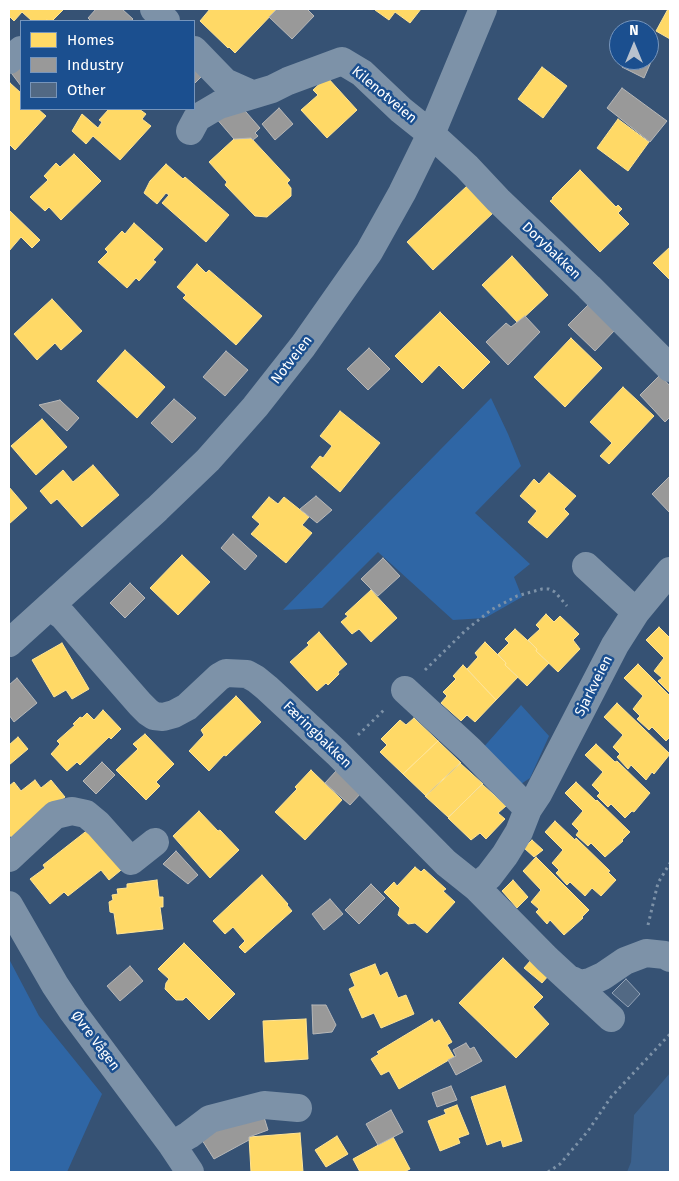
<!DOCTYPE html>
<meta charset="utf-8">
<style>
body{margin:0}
#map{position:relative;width:679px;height:1181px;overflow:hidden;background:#365274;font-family:"Fira Sans",sans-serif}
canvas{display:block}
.frame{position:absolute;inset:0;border:10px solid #fff;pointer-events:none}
.legend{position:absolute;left:20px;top:20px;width:175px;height:90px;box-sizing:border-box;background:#1b4f8f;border:1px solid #7695bc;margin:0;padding:6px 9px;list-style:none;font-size:15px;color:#fff}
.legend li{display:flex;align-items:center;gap:10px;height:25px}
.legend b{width:25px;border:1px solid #7695bc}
.north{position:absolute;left:609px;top:20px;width:50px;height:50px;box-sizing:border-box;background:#1b4f8f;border:1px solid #7695bc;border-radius:50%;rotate:0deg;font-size:14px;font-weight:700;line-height:20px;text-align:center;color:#fff}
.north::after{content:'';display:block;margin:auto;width:18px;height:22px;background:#b9c2ce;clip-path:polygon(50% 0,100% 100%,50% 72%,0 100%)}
</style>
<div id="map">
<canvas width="679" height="1181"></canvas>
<div class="frame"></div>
<ul class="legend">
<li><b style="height:14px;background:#ffd966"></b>Homes</li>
<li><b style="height:14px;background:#999"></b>Industry</li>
<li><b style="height:14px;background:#526984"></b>Other</li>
</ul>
<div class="north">N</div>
</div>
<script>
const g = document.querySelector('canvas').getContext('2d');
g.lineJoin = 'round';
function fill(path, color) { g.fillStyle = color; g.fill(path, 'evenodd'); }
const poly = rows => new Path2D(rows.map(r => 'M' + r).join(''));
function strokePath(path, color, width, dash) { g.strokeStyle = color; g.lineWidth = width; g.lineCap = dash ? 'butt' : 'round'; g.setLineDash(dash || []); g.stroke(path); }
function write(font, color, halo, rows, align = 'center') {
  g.font = font + ' "Fira Sans",sans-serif'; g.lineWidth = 5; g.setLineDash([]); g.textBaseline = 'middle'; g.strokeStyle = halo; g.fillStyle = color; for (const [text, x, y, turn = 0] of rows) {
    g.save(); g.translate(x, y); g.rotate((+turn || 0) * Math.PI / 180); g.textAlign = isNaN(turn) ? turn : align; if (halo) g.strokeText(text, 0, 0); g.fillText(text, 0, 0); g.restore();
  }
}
const green = poly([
 [491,398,508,434,521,466,475,513,530,564,514,577,522,597,485,618,453,620,378,552,322,608,283,610],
 [521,705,549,736,530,778,521,784,481,750],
 [9,959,39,1016,102,1094,67,1172,9,1172]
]);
const water = poly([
 [670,1073,670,1172,627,1172,631,1162,634,1115]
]);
const homes = poly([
 [9,9,64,9,52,21,46,20,45,21,32,21,22,12,14,21,9,16,9,9],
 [210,9,277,9,235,53,229,47,228,48,200,21,210,9],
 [375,9,421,9,410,23,395,12,389,20,375,10,375,9],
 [668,9,670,9,670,39,656,31,668,9],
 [542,67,567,86,543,118,518,99,542,67],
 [327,77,357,110,327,138,301,110,318,95,313,90,327,77],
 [10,83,21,93,21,109,38,109,46,116,15,150,9,144,9,85,10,83],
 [109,109,139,109,146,114,142,119,151,126,120,160,93,136,86,144,72,131,82,114,98,128,102,122,99,120,109,109],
 [618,119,649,142,628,171,597,148,618,119],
 [251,138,290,180,287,183,291,188,291,196,267,217,255,216,225,185,227,182,209,162,234,139,251,138],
 [74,154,101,181,61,220,49,207,45,211,30,197,48,180,44,176,56,163,60,167,74,154],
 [166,164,183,179,185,177,229,215,206,242,162,203,169,195,166,193,157,204,144,193,150,181,166,164],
 [580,170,616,207,618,205,622,209,618,213,629,224,600,252,550,201,553,199,552,198,580,170],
 [467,186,493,213,433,270,407,242,467,186],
 [9,210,40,240,32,248,21,237,9,251,9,210],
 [134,223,163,249,153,260,156,262,139,281,136,278,127,288,98,262,108,252,105,249,122,231,125,234,134,223],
 [670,247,670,280,653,263,670,247],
 [512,256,548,295,518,323,482,285,512,256],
 [197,264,206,273,209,270,262,316,236,345,183,298,186,295,177,287,197,264],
 [52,299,82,331,61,350,55,343,37,360,14,334,52,299],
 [440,312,490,362,463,389,439,365,422,383,395,356,440,312],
 [571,338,602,368,565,407,534,377,571,338],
 [125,350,165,387,137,418,97,381,125,350],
 [623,387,654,416,609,464,600,456,612,443,590,422,623,387],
 [340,411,380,443,340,492,311,467,320,456,323,458,332,446,320,436,340,411],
 [42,419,67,447,36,475,11,446,42,419],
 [93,465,119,495,82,527,57,499,51,504,40,491,63,470,73,482,93,465],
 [549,473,576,496,564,509,569,514,547,538,528,522,537,511,520,496,534,479,539,484,549,473],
 [9,487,27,508,9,524,9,487],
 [269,497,278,504,284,497,309,517,302,525,312,533,286,563,251,534,260,524,252,517,269,497],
 [182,555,210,582,178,615,150,588,182,555],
 [371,590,397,618,371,642,359,629,352,634,341,622,348,616,345,614,371,590],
 [546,614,554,622,560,616,579,634,573,640,580,649,558,672,536,651,537,649,528,640,540,629,536,625,546,614],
 [659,627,670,638,670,693,658,681,662,678,654,671,664,658,646,640,659,627],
 [515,629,537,649,536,651,549,663,527,686,505,665,506,663,498,654,509,643,505,639,515,629],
 [319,632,347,664,338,672,339,674,328,685,326,683,317,691,290,662,309,645,307,643,319,632],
 [485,642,506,663,505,665,518,677,496,700,467,669,478,657,475,653,485,642],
 [62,643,89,689,72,699,66,690,54,697,32,660,62,643],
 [638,664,670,696,670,737,666,741,652,727,649,730,637,719,640,716,633,709,643,696,624,678,638,664],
 [463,665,496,700,475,722,467,715,461,721,441,703,447,696,443,692,456,679,453,676,463,665],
 [236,696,261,722,226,756,224,755,209,771,189,751,204,735,201,730,236,696],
 [617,703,670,754,654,774,652,772,646,780,631,765,628,769,617,757,620,754,613,747,623,735,604,717,617,703],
 [103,710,121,729,111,739,109,737,80,765,77,762,67,771,51,754,60,744,57,741,75,725,73,724,80,717,82,718,87,713,94,720,103,710],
 [414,718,438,741,403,774,380,752,387,745,381,739,400,720,406,725,414,718],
 [145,734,174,764,156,782,160,786,146,800,116,770,138,749,133,744,145,734],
 [18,737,28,749,9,765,9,745,18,737],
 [438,741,461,763,426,796,403,774,438,741],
 [596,744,615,762,617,761,650,793,634,812,632,811,625,818,611,804,608,807,597,796,600,793,592,785,603,772,585,755,596,744],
 [460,763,483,784,448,817,425,796,460,763],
 [311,770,342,800,305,840,275,812,297,789,295,787,311,770],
 [35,780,41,788,51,780,65,797,12,838,9,834,9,786,14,782,21,791,35,780],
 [576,782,596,801,597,800,630,832,622,840,623,841,605,857,591,843,588,846,576,835,579,831,572,824,583,811,565,793,576,782],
 [482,784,506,806,498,813,505,819,486,839,480,833,471,840,448,818,482,784],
 [199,811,218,831,220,830,239,850,210,878,173,836,199,811],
 [555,821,575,840,576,838,610,871,608,872,616,880,601,896,592,888,585,896,570,882,567,885,556,873,559,870,552,863,563,850,545,832,555,821],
 [89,829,126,866,109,880,101,870,68,896,64,892,50,904,30,879,45,868,43,865,89,829],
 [532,840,543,850,534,857,524,848,532,840],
 [536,857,589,910,582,917,583,918,564,935,550,920,547,924,536,912,539,909,531,902,541,890,523,871,536,857],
 [415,867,421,872,424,869,446,889,443,891,455,902,427,933,415,923,408,924,398,915,400,908,384,892,394,882,397,886,415,867],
 [262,875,288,904,287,905,292,911,245,953,239,947,245,941,233,927,225,934,213,921,262,875],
 [157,880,159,897,163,897,163,907,160,907,163,929,117,934,114,913,110,912,109,902,113,900,112,895,118,894,117,889,127,888,127,884,157,880],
 [513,880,528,897,517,908,502,891,513,880],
 [184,943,235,994,209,1020,186,997,183,1000,176,1000,165,989,166,983,169,979,158,969,184,943],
 [503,958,543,997,533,1007,549,1024,516,1058,459,1003,503,958],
 [531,960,549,975,542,983,524,968,531,960],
 [375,964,380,976,387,972,398,998,406,995,414,1014,381,1028,374,1013,362,1018,349,989,355,986,350,974,375,964],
 [306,1019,308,1059,265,1062,263,1021,306,1019],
 [432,1019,434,1023,439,1020,452,1042,447,1045,454,1057,399,1089,389,1071,381,1075,371,1059,379,1054,377,1052,432,1019],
 [505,1086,522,1141,503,1147,501,1140,487,1145,471,1097,505,1086],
 [457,1105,469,1134,458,1138,460,1143,440,1151,428,1121,446,1114,444,1110,457,1105],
 [300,1133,303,1172,251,1172,249,1137,300,1133],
 [337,1136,348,1154,326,1167,315,1150,337,1136],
 [393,1137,410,1169,404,1172,360,1172,353,1159,393,1137]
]);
const industry = poly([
 [96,9,122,9,133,19,131,21,91,21,88,18,96,9],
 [277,9,307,9,314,16,292,39,269,17,277,9],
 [649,53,654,55,644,78,622,67,625,60,649,60,649,53],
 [21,58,21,86,9,70,21,58],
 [194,61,205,73,194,84,194,61],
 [622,88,667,121,650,142,607,108,622,88],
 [239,104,260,128,255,133,258,136,253,140,251,138,234,139,215,117,239,104],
 [279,108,293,124,275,140,262,124,279,108],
 [589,304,615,330,595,351,568,325,589,304],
 [525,316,540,332,508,365,486,342,506,323,511,327,525,316],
 [369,348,390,369,368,390,347,369,369,348],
 [226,351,248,370,225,396,203,377,226,351],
 [660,375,670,386,670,417,665,422,640,395,660,375],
 [174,399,196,418,172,443,151,423,174,399],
 [60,400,79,418,67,431,39,405,60,400],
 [670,476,670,513,652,494,670,476],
 [316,496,332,510,317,523,300,509,316,496],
 [233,534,257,556,245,570,221,548,233,534],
 [383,558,400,576,378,596,361,579,383,558],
 [130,583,145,598,125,618,110,603,130,583],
 [17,678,37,703,14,722,9,715,9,685,17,678],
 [102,762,115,775,96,794,83,781,102,762],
 [337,770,362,792,350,805,325,783,337,770],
 [176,851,198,875,188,884,163,864,176,851],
 [371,884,385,898,359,924,345,910,371,884],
 [330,899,343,914,324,930,312,914,330,899],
 [130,966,143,981,120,1001,107,986,130,966],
 [312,1005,326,1005,336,1025,332,1032,313,1034,312,1005],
 [466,1043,470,1049,474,1047,482,1061,456,1075,448,1060,456,1056,453,1050,466,1043],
 [451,1086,457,1100,437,1107,432,1093,451,1086],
 [391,1110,403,1132,378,1145,366,1124,391,1110],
 [264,1117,268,1130,249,1137,249,1140,214,1159,202,1140,218,1128,264,1117]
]);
const building = poly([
 [626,979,640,994,628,1007,612,993,626,979]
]);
const path = poly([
 [425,670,466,630,491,610,517,596,542,589,549,589,555,592,567,606],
 [358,735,386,708],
 [648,925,658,883,670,863],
 [548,1172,560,1164,588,1131,611,1097,670,1034]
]);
const minor = poly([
 [154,9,166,21],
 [194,50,225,82,252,94],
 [9,60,21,50],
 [190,131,197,118,219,105,272,89,288,81,342,61,362,73,401,110,431,134,467,167,498,200,589,287,670,368],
 [586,566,636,612],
 [50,607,63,616,140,704,148,712,154,716,163,717,174,714,187,707,219,677,226,673,247,674,256,679,267,688,337,753,446,863,476,887,547,959,611,1018],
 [9,643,157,509,208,460,255,407,303,346,369,252,402,193,431,134,483,9],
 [405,690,470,750,528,809],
 [9,858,55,815,72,811,86,814,98,824,131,861,155,842],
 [476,887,489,876,505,855,519,832,528,809,538,794,615,645,636,612,670,571],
 [9,905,55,985,73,1012,172,1145,190,1172],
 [572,980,580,984,590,982,603,976,625,961,646,953,665,955,670,958],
 [172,1145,189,1135,210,1119,264,1105,298,1108]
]);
const streetNames = [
 ["Kilenotveien",384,95,40],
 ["Dorybakken",551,251,44],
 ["Notveien",292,360,-52],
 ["Sjarkveien",594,686,-63],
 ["Færingbakken",317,735,44],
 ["Øvre Vågen",95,1041,53]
];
fill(green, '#2f66a5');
fill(water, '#3b618d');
fill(homes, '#ffd966');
strokePath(homes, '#ffe494', 1);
fill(industry, '#999');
strokePath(industry, '#b8b8b8', 1);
fill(building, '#526984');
strokePath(building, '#92a2b6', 1);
strokePath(path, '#7d92a8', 3, [2.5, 4]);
strokePath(minor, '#7d92a8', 28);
write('14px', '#fff', '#1b4f8f', streetNames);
</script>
